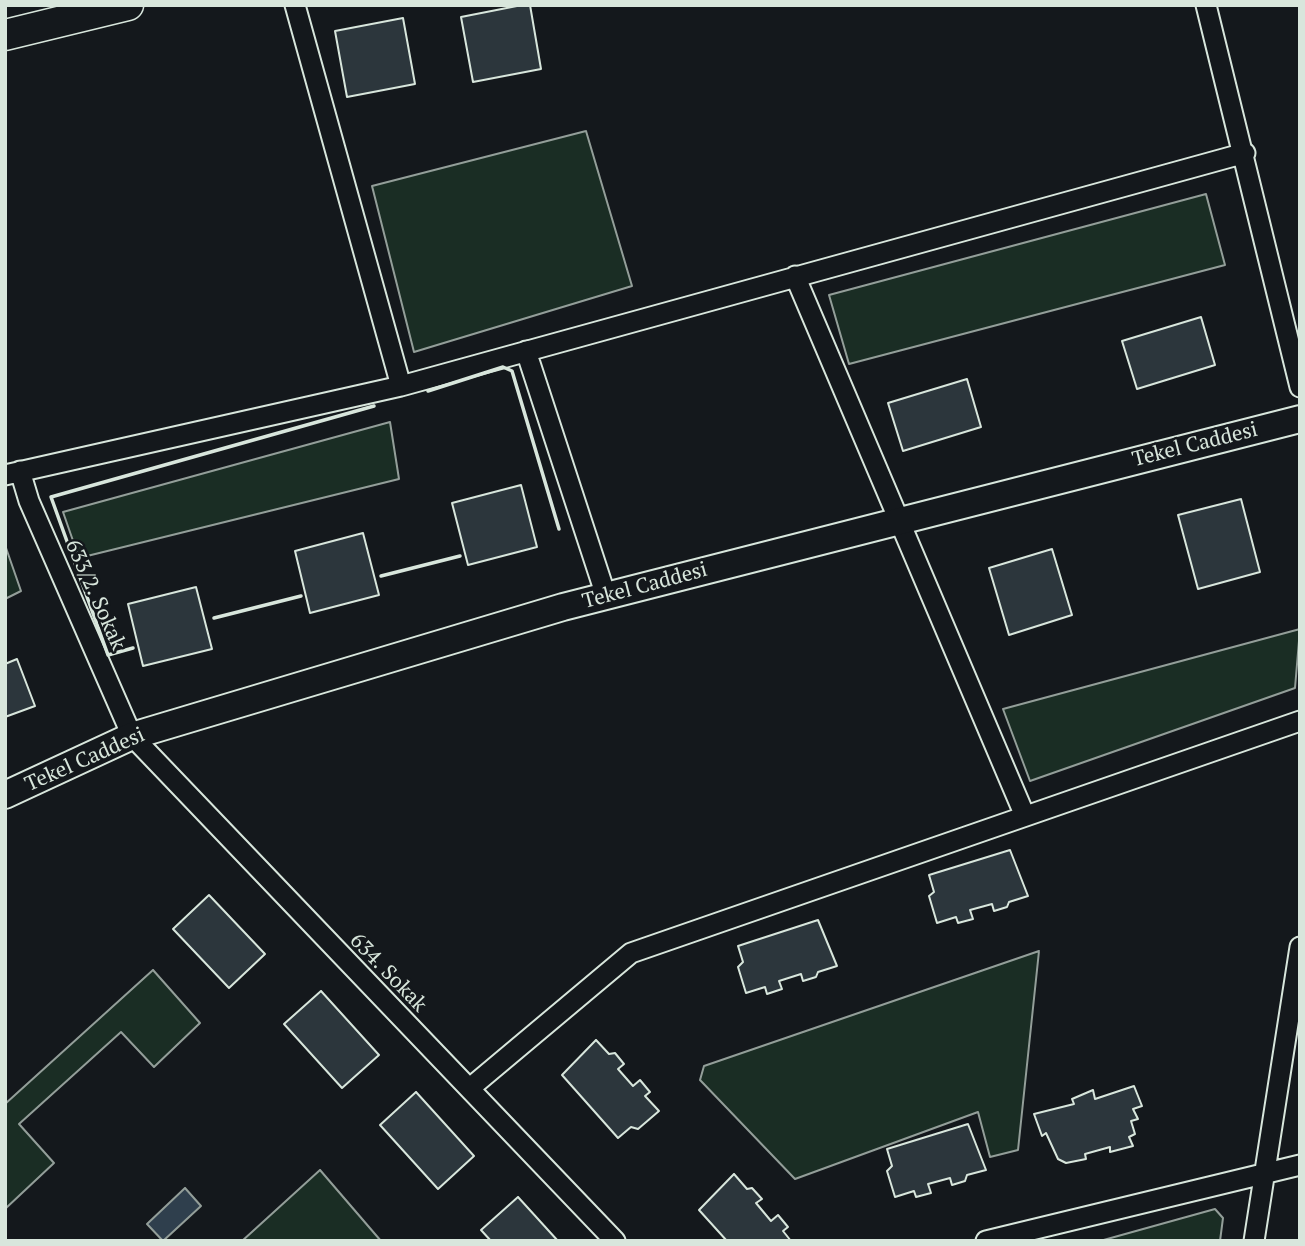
<!DOCTYPE html>
<style>
body{margin:0}
#map{position:relative;width:1305px;height:1246px;overflow:hidden;background:#14181c;font-family:"PT Serif",serif}
canvas{display:block}
.frame{position:absolute;inset:0;border:7px solid #d8e6dc;pointer-events:none}
</style>
<div id="map">
<canvas width="1305" height="1246"></canvas>
<div class="frame"></div>
</div>
<script>
const g = document.querySelector('canvas').getContext('2d');
g.lineJoin = 'round';
function fill(path, color) { g.fillStyle = color; g.fill(path, 'evenodd'); }
const poly = rows => new Path2D(rows.map(r => 'M' + r).join(''));
function strokePath(path, color, width, dash) { g.strokeStyle = color; g.lineWidth = width; g.lineCap = dash ? 'butt' : 'round'; g.setLineDash(dash || []); g.stroke(path); }
function write(font, color, halo, rows, align = 'center') {
  g.font = font + ' "PT Serif",serif'; g.lineWidth = 5; g.setLineDash([]); g.textBaseline = 'middle'; g.strokeStyle = halo; g.fillStyle = color; for (const [text, x, y, turn = 0] of rows) {
    g.save(); g.translate(x, y); g.rotate((+turn || 0) * Math.PI / 180); g.textAlign = isNaN(turn) ? turn : align; if (halo) g.strokeText(text, 0, 0); g.fillText(text, 0, 0); g.restore();
  }
}
const green = poly([
 [586,131,632,286,414,352,372,186,586,131],
 [1206,194,1225,265,849,364,829,295,1206,194],
 [390,422,399,479,79,558,63,512,390,422],
 [5,545,21,591,5,599,5,545],
 [1300,629,1295,688,1030,781,1003,709,1300,629],
 [1039,951,1018,1150,990,1157,978,1112,795,1179,700,1080,704,1066,1039,951],
 [153,970,200,1023,154,1067,121,1032,19,1124,54,1163,5,1209,5,1104,153,970],
 [320,1170,381,1241,242,1241,320,1170],
 [1215,1209,1223,1218,1220,1241,1100,1241,1215,1209]
]);
const water = poly([
 [185,1188,201,1206,163,1241,147,1224,185,1188]
]);
const building = poly([
 [522,5,530,5,541,69,473,82,461,17,522,5],
 [403,18,415,84,347,97,335,31,403,18],
 [1201,317,1215,365,1137,389,1122,341,1201,317],
 [967,379,981,427,903,451,888,403,967,379],
 [521,485,537,547,468,565,452,503,521,485],
 [1241,499,1260,572,1198,589,1178,515,1241,499],
 [363,533,379,595,310,613,295,551,363,533],
 [1052,549,1072,615,1009,635,989,568,1052,549],
 [196,587,212,649,143,666,128,604,196,587],
 [17,659,35,706,5,717,5,664,17,659],
 [1010,850,1028,896,1009,902,1007,907,994,911,992,904,970,910,973,919,958,923,956,917,937,923,929,896,934,892,929,875,1010,850],
 [209,895,265,954,229,988,173,929,209,895],
 [818,920,837,966,818,972,816,977,803,981,801,974,779,981,782,989,767,994,765,987,746,993,738,967,743,962,738,946,818,920],
 [321,991,379,1055,342,1088,284,1024,321,991],
 [596,1040,609,1054,615,1053,624,1064,618,1069,633,1086,640,1080,650,1092,645,1096,659,1111,638,1129,631,1127,618,1138,562,1075,596,1040],
 [1134,1086,1142,1106,1133,1109,1138,1119,1131,1121,1135,1134,1129,1137,1133,1146,1110,1152,1110,1147,1085,1154,1086,1159,1066,1163,1058,1159,1046,1133,1042,1136,1034,1114,1074,1104,1072,1099,1093,1090,1095,1099,1134,1086],
 [416,1092,474,1156,438,1189,380,1125,416,1092],
 [968,1124,986,1170,967,1175,965,1181,952,1185,950,1178,928,1184,931,1193,916,1197,914,1191,895,1197,887,1171,892,1166,887,1149,968,1124],
 [734,1174,747,1189,752,1188,762,1199,756,1203,771,1221,778,1215,788,1227,783,1231,791,1241,727,1241,699,1210,734,1174],
 [518,1197,558,1241,491,1241,481,1230,518,1197]
]);
const street = poly([
 [295,5,401,386],
 [1206,5,1300,387],
 [795,276,1025,816],
 [526,351,606,596],
 [20,471,29,501,132,736,615,1241],
 [5,475,401,386,1245,153],
 [470,1088,631,953,1300,721],
 [986,1241,1300,1165],
 [1254,1241,1300,947]
]);
const secondary = poly([
 [5,795,132,736,563,607,1300,419]
]);
const primary = poly([
 [5,35,128,5]
]);
const wall = poly([
 [428,391,503,367,512,371,559,529],
 [381,576,460,556],
 [214,618,301,596],
 [133,648,108,655,51,497,374,406]
]);
const streetNames = [
 ["Tekel Caddesi",1195,445,-14],
 ["Tekel Caddesi",645,586,-15],
 ["633/2. Sokak",95,595,66],
 ["Tekel Caddesi",85,760,-24],
 ["634. Sokak",388,973,46]
];
fill(green, '#1a2d24');
strokePath(green, '#939e99', 2);
fill(water, '#2f3f4d');
strokePath(water, '#939e99', 2);
fill(building, '#2c363c');
strokePath(building, '#d8e6dc', 2);
strokePath(street, '#d8e6dc', 23);
strokePath(secondary, '#d8e6dc', 30);
strokePath(primary, '#d8e6dc', 33);
strokePath(street, '#14181c', 19);
strokePath(secondary, '#14181c', 26);
strokePath(primary, '#14181c', 30);
strokePath(wall, '#d8e6dc', 3.5);
write('21px', '#d8e6dc', '#14181c', streetNames);
</script>
